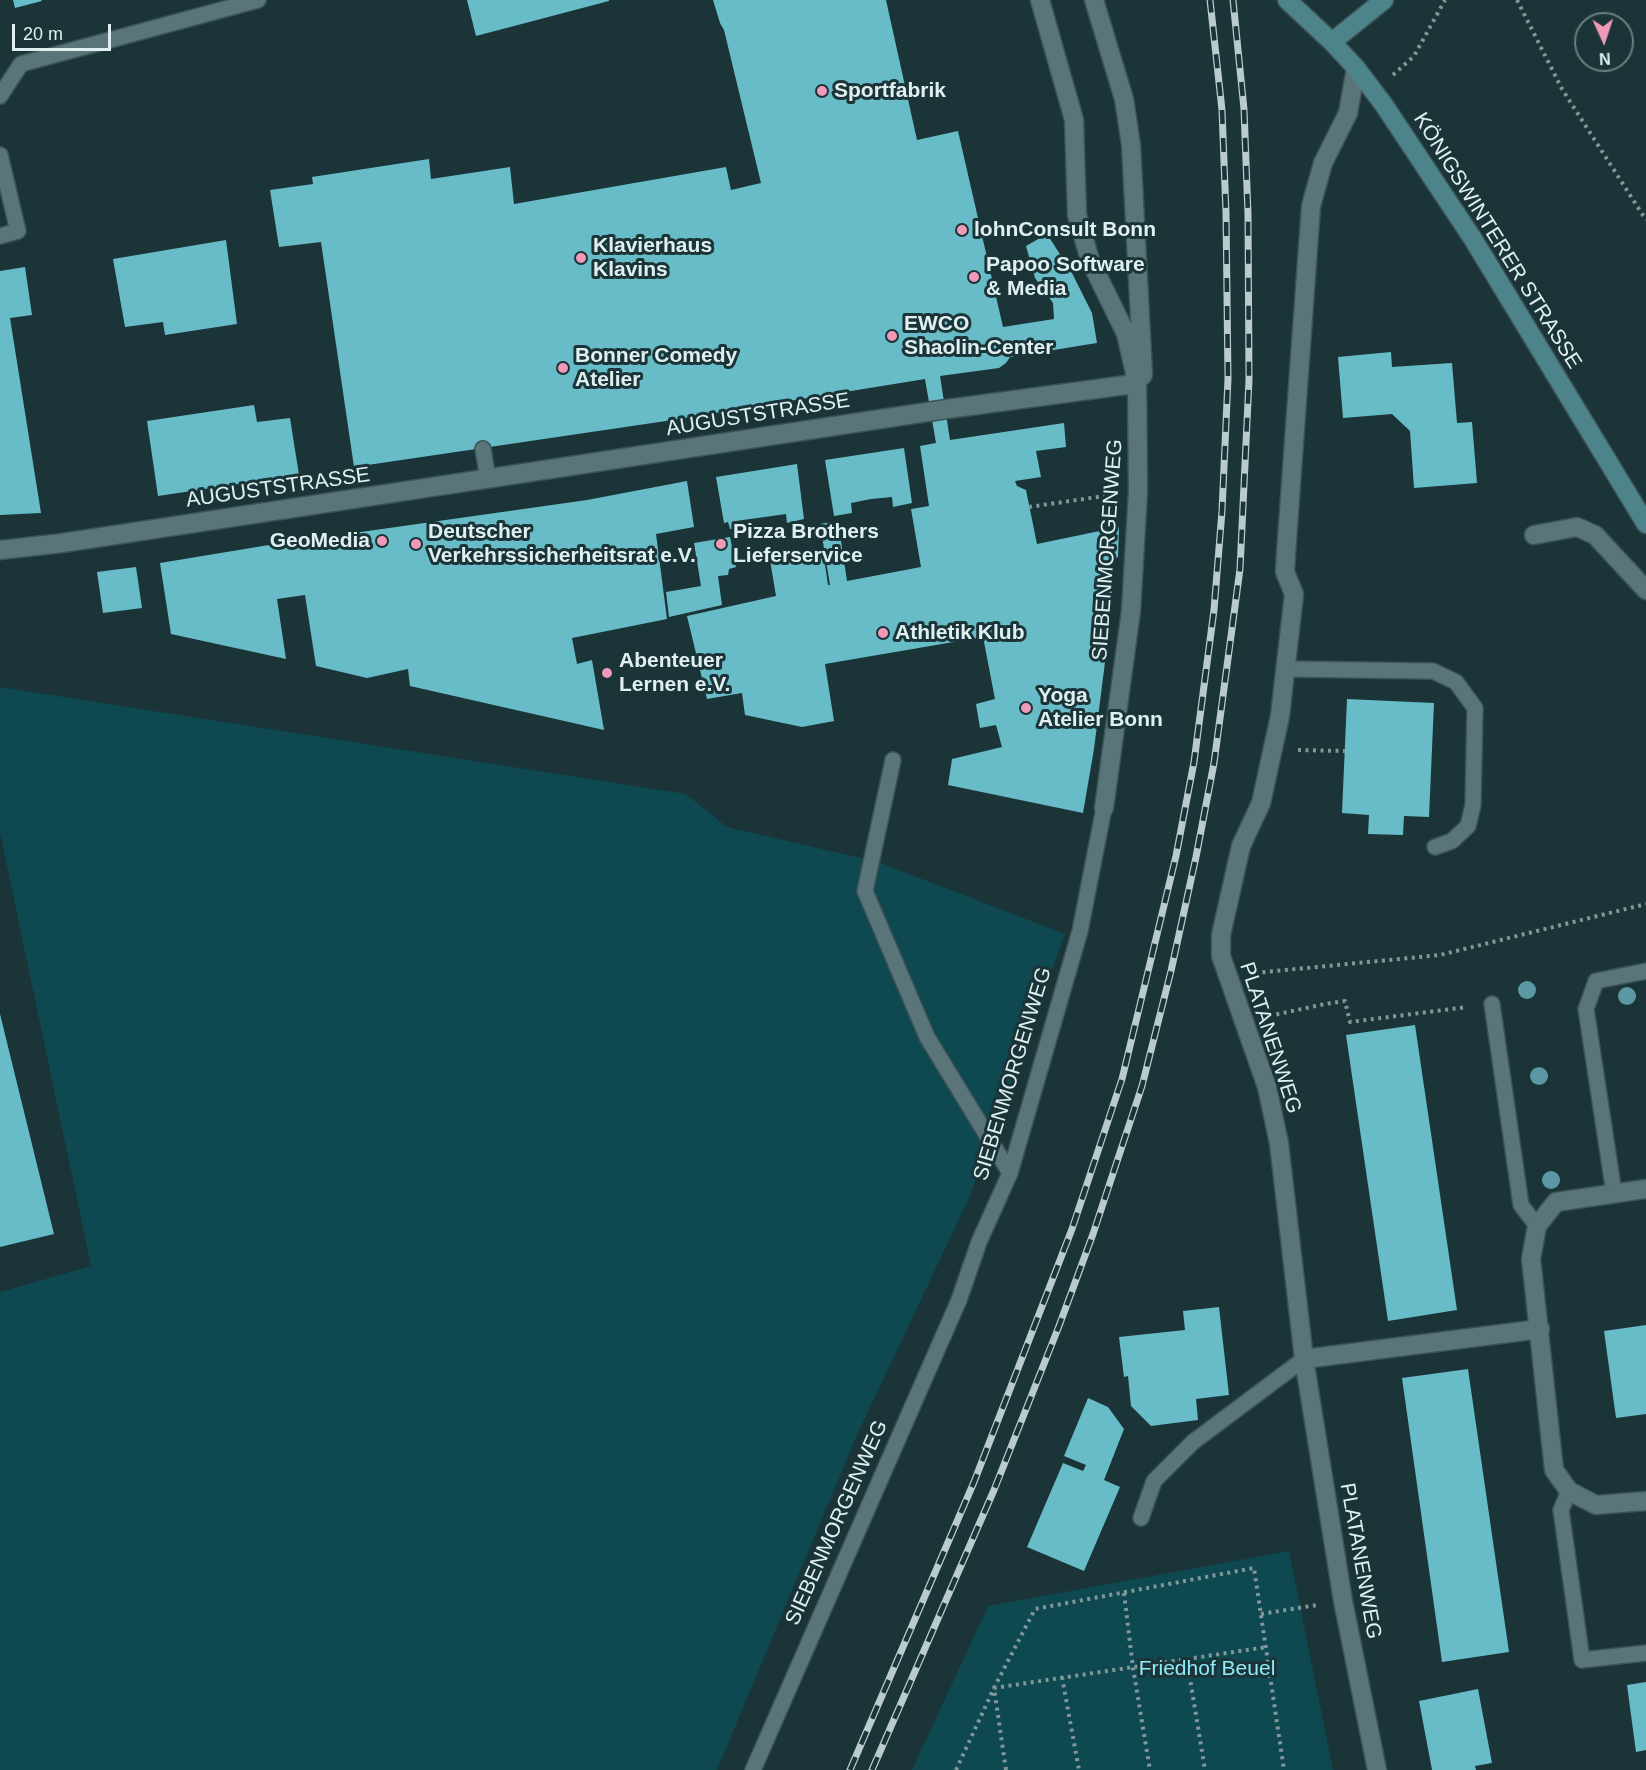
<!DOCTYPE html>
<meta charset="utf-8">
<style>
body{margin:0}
#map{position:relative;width:1646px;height:1770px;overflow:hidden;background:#1a3438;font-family:Helvetica,sans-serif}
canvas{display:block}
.north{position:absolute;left:1574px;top:12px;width:60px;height:60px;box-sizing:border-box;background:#1a3438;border:2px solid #697f82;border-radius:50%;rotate:177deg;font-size:16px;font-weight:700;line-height:24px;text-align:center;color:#e0f0f2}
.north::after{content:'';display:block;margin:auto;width:21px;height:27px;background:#ef9ab8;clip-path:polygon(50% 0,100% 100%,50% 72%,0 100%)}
.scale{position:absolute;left:12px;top:24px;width:99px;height:27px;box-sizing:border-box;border:3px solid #e0f0f2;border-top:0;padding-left:8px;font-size:18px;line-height:21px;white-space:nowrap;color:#e0f0f2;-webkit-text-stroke:4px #1a3438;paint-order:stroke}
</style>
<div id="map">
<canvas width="1646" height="1770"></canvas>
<div class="north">N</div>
<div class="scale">20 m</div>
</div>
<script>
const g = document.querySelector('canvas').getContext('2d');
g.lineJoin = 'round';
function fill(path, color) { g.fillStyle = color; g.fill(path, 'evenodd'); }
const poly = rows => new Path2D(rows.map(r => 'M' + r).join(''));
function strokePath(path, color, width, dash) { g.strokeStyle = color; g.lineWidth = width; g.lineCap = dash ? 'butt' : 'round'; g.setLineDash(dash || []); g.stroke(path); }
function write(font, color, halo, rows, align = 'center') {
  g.font = font + ' Helvetica,sans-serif'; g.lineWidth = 6; g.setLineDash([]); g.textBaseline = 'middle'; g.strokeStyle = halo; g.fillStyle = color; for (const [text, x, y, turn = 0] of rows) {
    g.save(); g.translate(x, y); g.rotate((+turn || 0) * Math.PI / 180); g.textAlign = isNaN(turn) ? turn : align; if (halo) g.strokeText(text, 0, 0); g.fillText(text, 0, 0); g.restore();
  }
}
const green = poly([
 [0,687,686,794,727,827,878,862,1065,934,970,1196,857,1435,717,1770,0,1770,0,1292,91,1266,0,833],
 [1289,1551,1333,1770,912,1770,988,1606]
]);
const building = poly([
 [13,0,41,0,42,1,15,8],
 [467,0,609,0,609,1,476,36],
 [713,0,886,0,917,140,958,131,1003,327,1054,319,1053,303,1035,278,1026,246,1047,234,1072,273,1092,313,1097,343,1010,357,1006,363,999,368,940,376,950,440,1064,423,1066,447,1036,451,1041,477,1015,481,1017,486,1026,490,1037,544,1119,527,1118,557,1108,562,1108,571,1113,599,1094,749,1083,813,948,785,952,759,1002,747,996,725,980,728,976,704,995,699,983,637,825,664,834,721,802,727,745,715,742,693,707,699,687,616,776,596,770,560,823,551,828,585,830,585,820,524,838,521,847,581,921,567,911,509,929,506,920,446,936,443,925,379,666,421,354,467,321,242,279,247,270,190,313,184,312,177,429,159,431,179,510,167,514,204,726,167,731,190,761,183,724,30,720,23],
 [226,240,237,324,165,335,163,322,125,327,113,259],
 [25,267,32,315,10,318,41,513,0,515,0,271],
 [1391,352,1392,367,1452,363,1457,423,1472,422,1477,483,1414,488,1410,431,1392,414,1343,418,1338,357],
 [254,405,257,422,290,418,299,475,158,496,147,421],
 [904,448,912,503,893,507,892,497,871,499,851,503,852,513,834,516,825,460],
 [797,464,804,519,787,523,786,514,736,521,737,529,730,529,728,522,724,523,716,477],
 [687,481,694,527,656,534,667,619,572,638,577,664,592,660,604,730,410,686,408,669,367,678,316,666,305,595,277,599,286,659,171,634,160,563,269,545,587,500],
 [730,537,736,567,729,569,728,575,718,576,722,605,669,617,666,592,701,586,694,543],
 [136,567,142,608,103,613,97,572],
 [1347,699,1434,703,1429,817,1404,816,1403,835,1368,834,1369,815,1342,813],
 [0,1014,54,1234,0,1247],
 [1415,1025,1457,1310,1388,1321,1346,1035],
 [1219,1307,1229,1395,1196,1399,1198,1420,1151,1426,1131,1406,1128,1376,1124,1377,1119,1337,1185,1330,1183,1311],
 [1646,1325,1646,1414,1616,1418,1604,1331],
 [1468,1369,1509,1652,1442,1662,1402,1378],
 [1088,1398,1108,1407,1124,1429,1104,1480,1120,1487,1084,1571,1027,1547,1063,1463,1083,1471,1086,1465,1064,1456],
 [1646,1682,1646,1750,1636,1752,1627,1685],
 [1478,1689,1492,1763,1475,1766,1476,1770,1432,1770,1419,1701]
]);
const path = poly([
 [1517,0,1562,89,1646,220],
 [1393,75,1414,56,1445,0],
 [1029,507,1111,495],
 [1298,750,1345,751],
 [1255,973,1440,955,1646,904],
 [1269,1016,1325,1004,1345,1001,1350,1022,1467,1007],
 [1124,1593,1133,1668,1150,1770],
 [1261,1614,1317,1605],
 [1187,1660,1205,1770],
 [1062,1677,1079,1770],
 [956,1770,994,1688,1035,1609,1254,1568,1284,1770],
 [1006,1770,994,1688,1267,1647]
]);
const lane = poly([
 [0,96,21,64,258,0],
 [0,155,18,231,0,236],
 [483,449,488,479],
 [1286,669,1433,671,1456,682,1475,708,1473,805,1468,826,1452,841,1435,847],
 [893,760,865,891,927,1037,1010,1173],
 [1492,1004,1521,1205,1537,1226],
 [1614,1193,1586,1009,1596,981,1646,971],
 [1569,1491,1561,1510,1582,1660,1646,1653],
 [1141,1518,1154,1481,1193,1442,1304,1359],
 [753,1770,959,1300,979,1242,1010,1173,1080,931,1104,808]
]);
const street = poly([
 [1040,0,1074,120,1077,215,1090,260,1126,334,1137,382,1138,491,1131,611,1104,808],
 [1356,68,1348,113,1323,163,1311,206,1286,553,1285,572,1294,594,1280,716,1261,803,1241,846,1221,935,1221,956,1267,1087,1279,1143,1304,1359,1343,1601,1377,1770],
 [1534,535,1577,527,1595,535,1646,590],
 [0,550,62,543,947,409,1134,384,1143,375,1131,145,1124,99,1094,0],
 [1646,1189,1556,1202,1537,1226,1531,1259,1554,1470,1569,1491,1596,1505,1646,1501],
 [1304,1359,1540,1329]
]);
const secondary = poly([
 [1287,0,1332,42,1356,68,1384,105,1473,239,1646,524],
 [1332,42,1384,0]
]);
const rail = poly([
 [850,1770,974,1482,1072,1229,1122,1079,1176,856,1194,762,1214,610,1222,511,1228,379,1226,213,1222,110,1210,0],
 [872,1770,994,1490,1059,1326,1093,1234,1142,1086,1171,971,1196,857,1214,763,1240,569,1249,380,1248,214,1244,109,1233,0]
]);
const trees = [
 [1527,990],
 [1627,996],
 [1539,1076],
 [1551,1180]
];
const markers = [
 [822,91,6,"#ef9ab8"],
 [962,230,6,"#ef9ab8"],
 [581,258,6,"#ef9ab8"],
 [974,277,6,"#ef9ab8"],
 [892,336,6,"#ef9ab8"],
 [563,368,6,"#ef9ab8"],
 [382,541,6,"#ef9ab8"],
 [416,544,6,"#ef9ab8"],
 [721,544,6,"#ef9ab8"],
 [883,633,6,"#ef9ab8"],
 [607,673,6,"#ef9ab8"],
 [1026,708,6,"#ef9ab8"]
];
const poiNames = [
 ["Sportfabrik",834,91],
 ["lohnConsult Bonn",974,230],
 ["Klavierhaus",593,246],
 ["Klavins",593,270],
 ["Papoo Software",986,265],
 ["& Media",986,289],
 ["EWCO",904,324],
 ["Shaolin-Center",904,348],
 ["Bonner Comedy",575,356],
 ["Atelier",575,380],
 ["Deutscher",428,532],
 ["Verkehrssicherheitsrat e.V.",428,556],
 ["Pizza Brothers",733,532],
 ["Lieferservice",733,556],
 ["GeoMedia",370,541,"right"],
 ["Athletik Klub",895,633],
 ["Abenteuer",619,661],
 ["Lernen e.V.",619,685],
 ["Yoga",1038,696],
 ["Atelier Bonn",1038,720]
];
const streetNames = [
 ["KÖNIGSWINTERER STRASSE",1497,241,58],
 ["AUGUSTSTRASSE",758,415,-9],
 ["AUGUSTSTRASSE",278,488,-8],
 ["SIEBENMORGENWEG",1108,550,-86],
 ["PLATANENWEG",1270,1038,72],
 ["SIEBENMORGENWEG",1013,1074,-73],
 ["SIEBENMORGENWEG",837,1523,-66],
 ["PLATANENWEG",1360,1561,80]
];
const parkNames = [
 ["Friedhof Beuel",1207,1669]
];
fill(green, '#0e4850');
fill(building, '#68bcc8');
strokePath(lane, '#3c5256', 18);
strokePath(street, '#3c5256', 21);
strokePath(secondary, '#3c5256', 21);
strokePath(path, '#82979a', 4, [3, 4.5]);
strokePath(lane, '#597579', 15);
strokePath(street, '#597579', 18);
strokePath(secondary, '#4d848b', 18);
strokePath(rail, '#b9cbce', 7);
strokePath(rail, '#1a3438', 4.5, [14]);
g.fillStyle = '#5a99a3';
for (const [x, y] of trees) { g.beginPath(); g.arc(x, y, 9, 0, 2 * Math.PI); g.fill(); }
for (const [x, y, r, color] of markers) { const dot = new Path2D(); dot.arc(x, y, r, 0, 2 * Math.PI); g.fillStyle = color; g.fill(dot); strokePath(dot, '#1a3438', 2); }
write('bold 21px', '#e0f0f2', '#1a3438', poiNames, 'left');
write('21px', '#e0f0f2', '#1a3438', streetNames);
write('21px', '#8eecfa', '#1a3438', parkNames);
</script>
